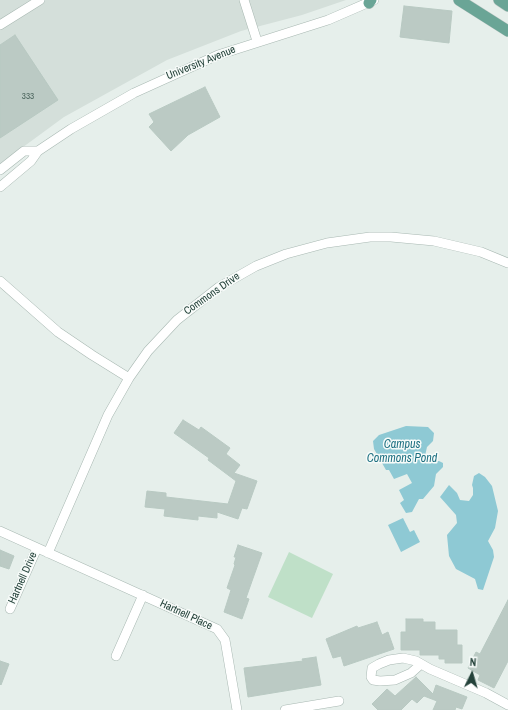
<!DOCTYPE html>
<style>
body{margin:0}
#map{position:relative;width:508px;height:710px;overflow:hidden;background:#e6efeb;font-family:"Archivo Narrow",sans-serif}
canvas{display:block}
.north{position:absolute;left:452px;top:654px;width:40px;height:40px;-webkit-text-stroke:3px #f7fbf9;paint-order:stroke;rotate:5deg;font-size:11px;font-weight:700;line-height:16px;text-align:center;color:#24423a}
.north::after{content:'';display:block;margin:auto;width:14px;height:18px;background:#24423a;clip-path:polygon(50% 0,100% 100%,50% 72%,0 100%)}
</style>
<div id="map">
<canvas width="508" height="710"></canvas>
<div class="north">N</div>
</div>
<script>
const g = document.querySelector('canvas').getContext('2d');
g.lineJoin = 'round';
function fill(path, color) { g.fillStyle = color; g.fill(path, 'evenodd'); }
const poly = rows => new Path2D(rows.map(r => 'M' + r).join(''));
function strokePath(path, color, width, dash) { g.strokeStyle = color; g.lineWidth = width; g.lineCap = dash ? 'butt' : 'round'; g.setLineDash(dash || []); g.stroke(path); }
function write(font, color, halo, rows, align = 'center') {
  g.font = font + ' "Archivo Narrow",sans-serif'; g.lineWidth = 3; g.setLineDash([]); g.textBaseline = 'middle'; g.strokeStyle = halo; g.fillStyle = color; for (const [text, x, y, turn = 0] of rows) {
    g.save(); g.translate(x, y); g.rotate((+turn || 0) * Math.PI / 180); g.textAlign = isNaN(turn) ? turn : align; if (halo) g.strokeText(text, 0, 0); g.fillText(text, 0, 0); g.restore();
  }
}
const built = poly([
 [0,0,346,0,302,15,241,31,167,60,64,117,0,164]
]);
const green = poly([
 [289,552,333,574,312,618,268,597]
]);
const water = poly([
 [406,426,428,427,434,433,433,441,427,447,425,456,432,462,439,461,443,463,443,467,436,474,434,486,423,499,419,499,412,512,406,513,400,503,404,500,399,490,412,483,407,474,394,479,389,470,386,470,374,449,373,441,379,435],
 [479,473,485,477,492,486,498,511,495,528,488,541,493,550,494,557,483,590,478,589,475,579,456,569,449,556,447,535,457,523,456,515,440,497,449,485,457,493,460,500,469,501,473,495,473,488,472,485,474,476],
 [403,518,410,532,414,530,420,542,401,552,388,525]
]);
const building = poly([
 [404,6,452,11,449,43,400,37,404,6],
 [15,35,58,100,0,138,0,45,15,35],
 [205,87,220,117,188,135,171,151,149,127,154,122,149,114,205,87],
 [183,420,199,430,201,427,230,448,226,454,240,465,234,473,257,481,247,509,242,508,238,519,217,512,217,518,198,516,198,520,164,516,165,509,145,507,147,491,166,493,166,497,228,504,236,481,208,460,209,458,174,433,183,420],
 [238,545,262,553,246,598,249,599,242,619,224,612,231,590,227,588,235,565,234,564,236,557,234,557,238,545],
 [0,550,14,556,9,569,0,566,0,550],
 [508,600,508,661,494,688,478,680,480,675,468,668,476,652,480,654,508,600],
 [406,619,423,619,423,622,435,622,435,630,457,630,457,645,462,645,462,663,445,663,445,659,439,659,439,655,420,655,420,650,401,650,401,632,406,632,406,619],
 [377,622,382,635,388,632,394,649,344,666,341,656,333,658,326,639,357,626,358,628,377,622],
 [316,657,321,685,248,697,244,668,303,661,302,659,316,657],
 [0,661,9,664,1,685,0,684,0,661],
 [416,677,433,694,436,685,467,697,462,709,456,707,455,710,433,710,437,701,424,696,417,703,412,699,401,710,378,710,372,704,387,689,395,696,416,677]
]);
const minor = poly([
 [244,0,257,41],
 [0,25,40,0],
 [0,170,24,151,38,151],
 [0,187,31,161,38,151,71,129,134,93,218,55,328,20,374,0],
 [0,281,58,332,92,355,129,378],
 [0,531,217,629,225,640,237,710],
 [48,553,108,415,129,378,148,351,177,320,219,287,256,266,286,254,327,243,370,237,391,237,434,241,481,252,508,263],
 [10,609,37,548],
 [116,656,143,595],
 [421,664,411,673,395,680,380,681,373,680,371,677,372,668,379,664,389,660,403,658,416,661,430,669,486,693,508,705],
 [285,710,339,701]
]);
const major = poly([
 [459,0,508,31],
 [499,0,508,6],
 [369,3,371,0]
]);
const numberNames = [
 ["333",28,97]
];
const streetNames = [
 ["University Avenue",201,63,-22],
 ["Commons Drive",212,294,-35],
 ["Hartnell Drive",23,578,-66],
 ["Hartnell Place",186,615,25]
];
const waterNames = [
 ["Campus",402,445],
 ["Commons Pond",402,459]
];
fill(built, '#d4dfda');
fill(green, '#bfe0c8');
fill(water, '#8ec9d4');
fill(building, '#bbcac4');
strokePath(building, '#b8c9c2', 1);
strokePath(minor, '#a8b8b2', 10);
strokePath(major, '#c2cac8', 12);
strokePath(minor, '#fff', 9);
strokePath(major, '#6aa596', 11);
write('9px', '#4a645c', null, numberNames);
write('11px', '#24423a', '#f7fbf9', streetNames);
write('italic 12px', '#1c6f80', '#f7fbf9', waterNames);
</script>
